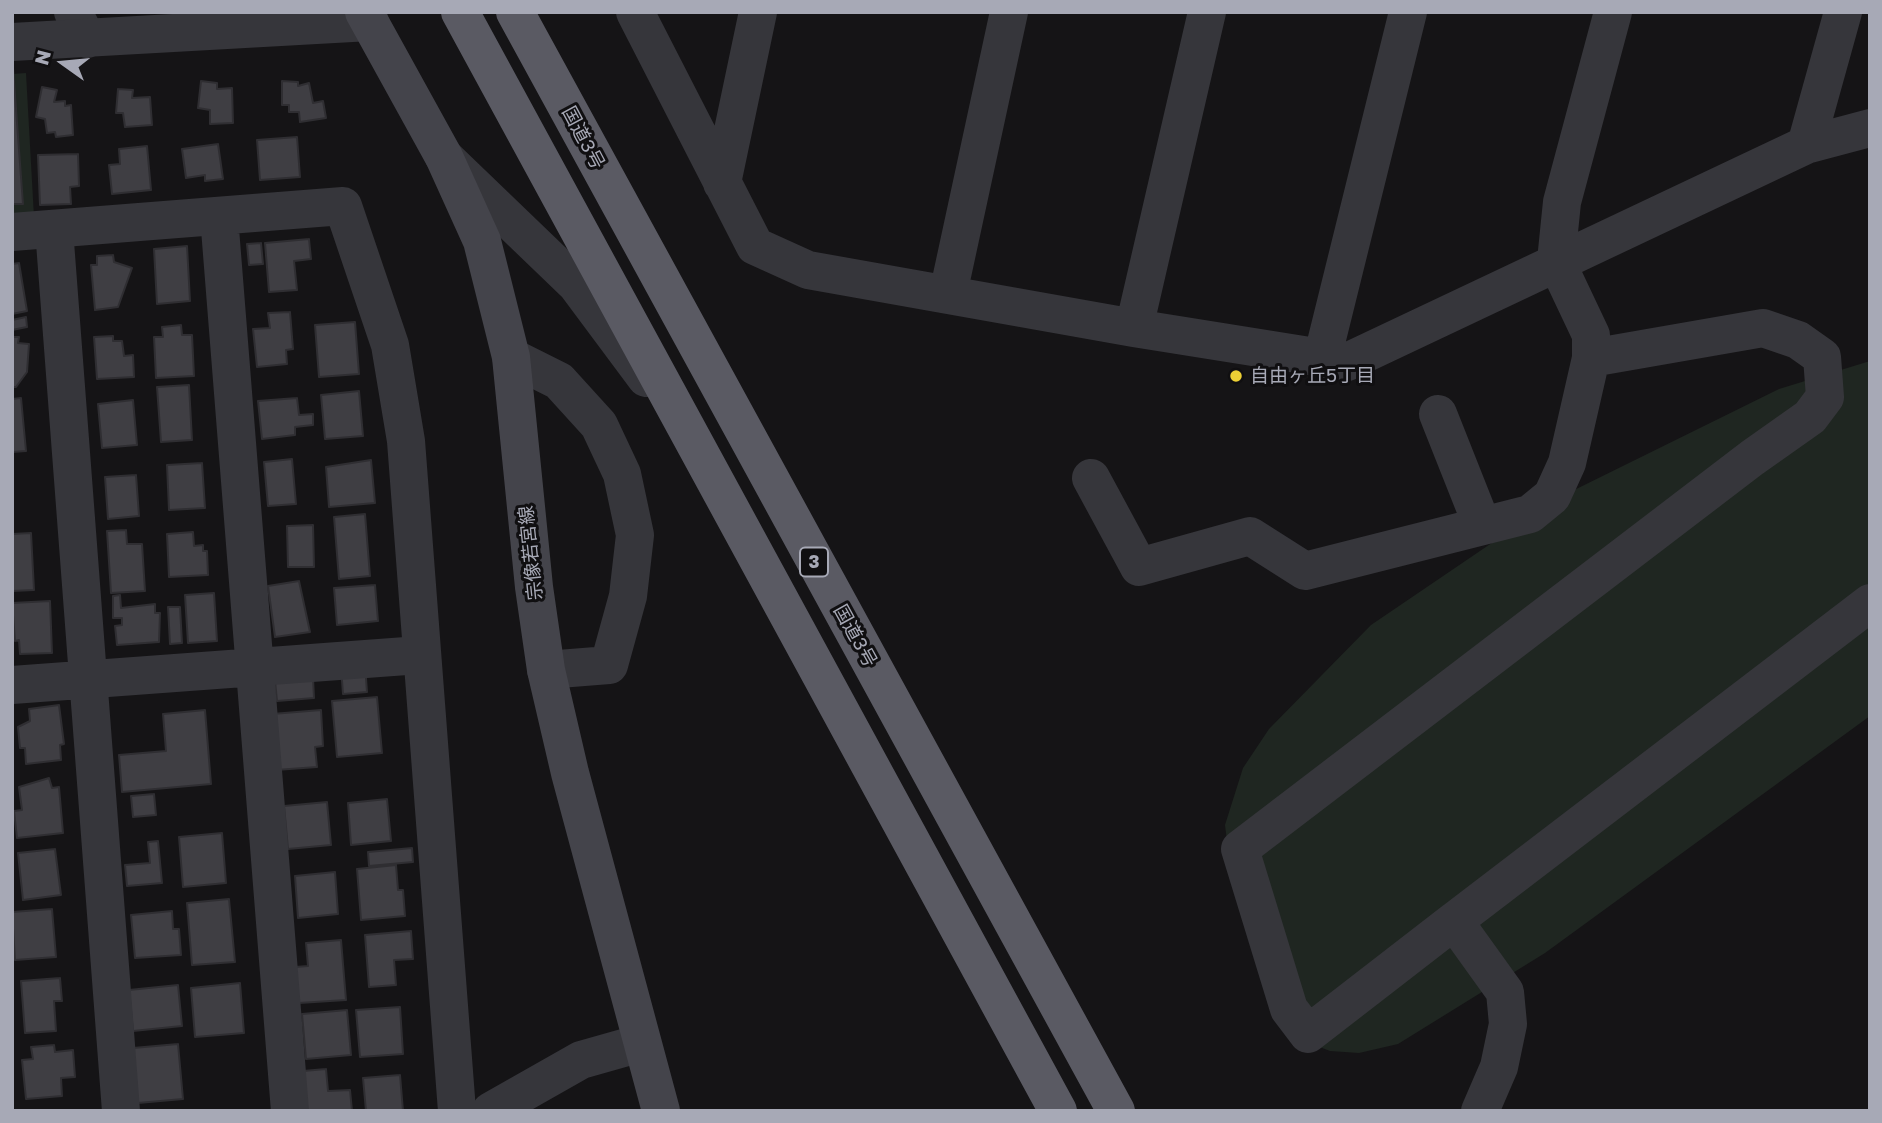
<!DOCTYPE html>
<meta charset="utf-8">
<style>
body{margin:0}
#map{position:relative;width:1882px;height:1123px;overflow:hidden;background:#151416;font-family:"Golos Text",sans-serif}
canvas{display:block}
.frame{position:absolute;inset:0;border:14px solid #a7a9b6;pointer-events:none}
.north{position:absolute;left:28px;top:28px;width:70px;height:70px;-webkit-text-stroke:5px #100f11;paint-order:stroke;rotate:285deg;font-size:19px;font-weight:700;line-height:28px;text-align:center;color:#a7a9b6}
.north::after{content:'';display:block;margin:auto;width:24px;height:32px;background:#a7a9b6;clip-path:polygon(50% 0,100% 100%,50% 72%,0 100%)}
</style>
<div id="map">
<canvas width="1882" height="1123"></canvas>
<div class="frame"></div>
<div class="north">N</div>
</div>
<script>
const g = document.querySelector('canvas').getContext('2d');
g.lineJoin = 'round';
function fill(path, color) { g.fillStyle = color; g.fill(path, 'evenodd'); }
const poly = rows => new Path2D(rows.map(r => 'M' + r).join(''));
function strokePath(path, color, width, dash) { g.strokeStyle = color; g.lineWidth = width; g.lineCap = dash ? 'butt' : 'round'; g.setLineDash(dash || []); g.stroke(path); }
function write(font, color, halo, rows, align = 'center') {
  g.font = font + ' "Golos Text","Noto Sans JP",sans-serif'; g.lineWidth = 6; g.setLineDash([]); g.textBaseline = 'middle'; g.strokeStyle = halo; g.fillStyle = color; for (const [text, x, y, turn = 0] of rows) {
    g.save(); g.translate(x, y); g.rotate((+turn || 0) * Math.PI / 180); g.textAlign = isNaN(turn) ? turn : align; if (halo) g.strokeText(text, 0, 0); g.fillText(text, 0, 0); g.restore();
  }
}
const green = poly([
 [26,73,34,217,12,218,12,74],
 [1870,361,1870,716,1545,953,1398,1044,1359,1053,1330,1051,1299,1039,1231,874,1225,825,1243,768,1269,729,1371,625,1558,498,1779,389]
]);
const building = poly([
 [13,68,23,204,12,204,12,68,13,68],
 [201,81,217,83,217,89,232,88,233,123,210,124,210,110,198,108,201,81],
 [282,81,298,82,298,86,309,83,313,103,323,101,326,118,300,122,299,112,289,112,289,105,282,105,282,81],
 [42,87,57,90,54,102,65,101,65,106,71,105,73,135,56,137,55,132,47,133,45,119,36,117,42,87],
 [118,89,133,90,132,98,150,97,152,125,125,127,123,113,116,113,118,89],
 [297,137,300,177,260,180,257,140,297,137],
 [218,144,223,179,205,181,205,175,186,178,182,149,218,144],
 [147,146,151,190,112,194,109,165,120,164,119,149,147,146],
 [78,154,79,186,70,187,71,204,40,205,38,155,78,154],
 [309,239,311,259,294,261,297,290,269,292,265,243,309,239],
 [261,243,263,264,249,265,247,244,261,243],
 [187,246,190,301,157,304,154,249,187,246],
 [113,255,114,262,132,268,118,307,95,310,91,265,97,265,97,256,113,255],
 [19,263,27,311,12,314,12,264,19,263],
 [290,312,293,349,286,350,287,364,257,367,253,329,270,328,268,313,290,312],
 [26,317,27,327,12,330,12,320,26,317],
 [355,322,359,374,319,377,315,325,355,322],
 [181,325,182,335,192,335,194,376,156,378,154,337,163,337,162,327,181,325],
 [113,336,113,341,122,341,124,356,133,355,134,377,97,379,94,337,113,336],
 [12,337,19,337,18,343,29,344,27,372,16,387,12,387,12,337],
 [189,385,192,440,161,442,157,387,189,385],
 [359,391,363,436,325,439,321,395,359,391],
 [21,398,26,451,12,452,12,399,21,398],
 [297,398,299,415,313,414,313,425,295,427,295,435,262,439,258,401,297,398],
 [133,400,137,445,102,448,98,404,133,400],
 [292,459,296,504,268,506,264,462,292,459],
 [371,460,375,503,329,507,326,467,371,460],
 [202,463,205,508,169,510,167,465,202,463],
 [136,475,139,516,108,519,105,477,136,475],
 [365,514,370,576,339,579,334,517,365,514],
 [313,525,314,567,288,567,287,526,313,525],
 [126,530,127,544,142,544,145,591,111,593,107,531,126,530],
 [193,532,194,546,203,545,203,551,207,551,208,575,169,577,167,534,193,532],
 [31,533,34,590,12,591,12,534,31,533],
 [299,581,310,632,275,637,268,586,299,581],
 [375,585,378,621,337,625,334,588,375,585],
 [214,593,217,641,188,643,185,595,214,593],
 [120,595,121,608,155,604,155,613,160,613,159,642,117,645,115,626,122,625,122,618,113,618,113,596,120,595],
 [50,601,52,653,20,654,19,640,15,641,12,603,50,601],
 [168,607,180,607,182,643,170,644,168,607],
 [365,665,367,692,343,694,341,667,365,665],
 [313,678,314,698,277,701,275,681,313,678],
 [377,697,382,753,337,757,332,701,377,697],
 [59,705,64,744,60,745,61,760,26,764,25,748,20,748,18,727,30,721,29,709,59,705],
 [205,710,211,784,122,792,119,755,166,751,163,714,205,710],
 [321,710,323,746,315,747,317,767,276,770,272,714,321,710],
 [49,778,52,788,59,787,63,833,17,838,14,811,22,810,19,787,49,778],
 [154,794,156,815,133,817,131,796,154,794],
 [387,799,391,841,351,845,348,803,387,799],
 [327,802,331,845,288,849,284,806,327,802],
 [222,833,226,883,183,887,179,837,222,833],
 [158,841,162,883,127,886,125,865,150,863,148,842,158,841],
 [412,848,413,862,369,866,368,852,412,848],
 [55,849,61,895,23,900,18,853,55,849],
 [396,865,398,890,403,890,405,916,361,920,357,869,396,865],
 [335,872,338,914,298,918,295,876,335,872],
 [229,899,235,962,192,965,187,903,229,899],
 [52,909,56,957,15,960,12,912,52,909],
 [172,911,173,929,179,929,181,955,135,958,131,915,172,911],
 [411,931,413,959,394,960,396,985,369,987,365,935,411,931],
 [341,940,346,1000,299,1003,295,967,308,966,306,943,341,940],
 [60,978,62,1001,54,1001,56,1031,25,1033,21,981,60,978],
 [240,983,244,1033,195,1037,191,988,240,983],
 [178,985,182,1026,133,1031,129,990,178,985],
 [400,1007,403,1054,360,1057,356,1010,400,1007],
 [347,1010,351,1055,306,1059,302,1014,347,1010],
 [178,1044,183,1099,138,1103,133,1048,178,1044],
 [54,1045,55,1052,73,1050,75,1077,61,1078,62,1096,26,1099,22,1060,33,1059,31,1047,54,1045],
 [326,1069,328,1091,350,1090,352,1111,306,1111,303,1071,326,1069],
 [400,1075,403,1111,366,1111,363,1078,400,1075]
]);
const minor = poly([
 [73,12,87,39],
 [635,12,755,246,808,270,1134,328,1347,362,1806,145,1843,12],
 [1806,145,1870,128],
 [444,157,576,284,646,378],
 [722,183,758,12],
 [219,216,290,1111],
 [54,229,121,1111],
 [12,232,343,206,390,345,406,441,457,1111],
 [948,294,1009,12],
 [1134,328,1207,12],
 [511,357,559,381,599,425,622,474,635,535,628,596,609,665,546,670],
 [1322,359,1408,12],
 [1438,414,1482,525],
 [1091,478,1139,567,1250,536,1305,571,1530,514,1552,496,1567,463,1591,358,1591,335,1556,261,1562,202,1613,12],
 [12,685,420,655],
 [1454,921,1870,603],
 [491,1111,581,1060,641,1043],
 [1480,1111,1499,1067,1508,1024,1505,992,1454,921,1308,1034,1289,1009,1240,849,1752,458,1810,417,1825,397,1822,357,1798,340,1763,328,1591,358]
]);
const tertiary = poly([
 [12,42,370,22]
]);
const secondary = poly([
 [364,12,444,157,482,241,511,357,534,587,546,670,570,773,661,1111]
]);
const trunk = poly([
 [460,12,1058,1111],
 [515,12,1116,1111]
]);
const markers = [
 [1236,376,7,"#edd035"]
];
const shields = [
 [814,562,28]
];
const shieldNames = [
 ["3",814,562]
];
const streetNames = [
 ["国道3号",583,138,62],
 ["宗像若宮線",531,553,-96],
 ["国道3号",855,636,61]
];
const poiNames = [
 ["自由ヶ丘5丁目",1250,376]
];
fill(green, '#1f2621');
fill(building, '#3f3e43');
strokePath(building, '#2f2e32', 2);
strokePath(minor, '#36363b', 38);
strokePath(tertiary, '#36363b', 38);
strokePath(secondary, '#44444b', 38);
strokePath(trunk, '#5a5a63', 38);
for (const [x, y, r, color] of markers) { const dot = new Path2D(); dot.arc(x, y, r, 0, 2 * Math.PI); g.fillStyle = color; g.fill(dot); strokePath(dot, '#100f11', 2.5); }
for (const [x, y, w] of shields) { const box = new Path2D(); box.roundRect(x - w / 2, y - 14.5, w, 29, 5); g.fillStyle = '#100f11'; g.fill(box); strokePath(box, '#a7a9b6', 2); }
write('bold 18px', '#a7a9b6', null, shieldNames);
write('19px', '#a7a9b6', '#100f11', streetNames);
write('19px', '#a7a9b6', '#100f11', poiNames, 'left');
</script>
